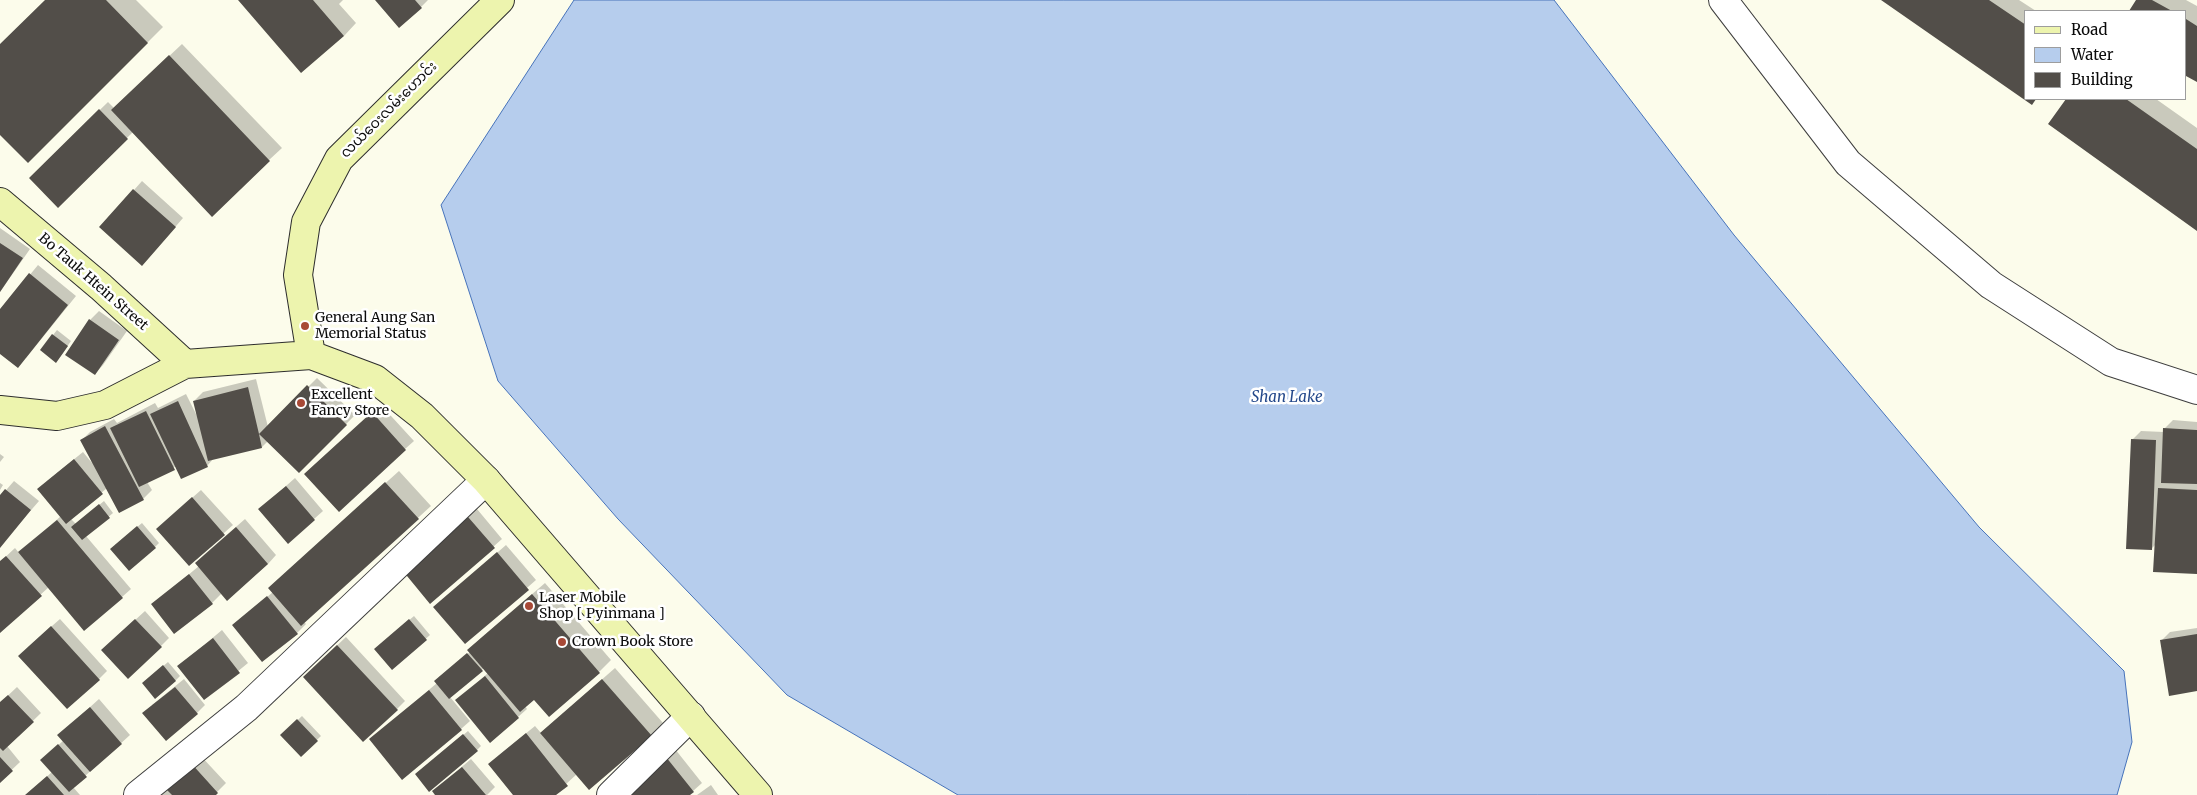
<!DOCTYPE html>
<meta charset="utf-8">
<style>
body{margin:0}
#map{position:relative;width:2197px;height:795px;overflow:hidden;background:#fcfceb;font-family:Merriweather,serif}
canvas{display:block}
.legend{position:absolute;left:2024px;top:10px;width:162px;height:90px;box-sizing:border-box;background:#fff;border:1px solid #9d9d9d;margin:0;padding:6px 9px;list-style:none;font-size:15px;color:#0b0b0b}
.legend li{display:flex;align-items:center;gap:10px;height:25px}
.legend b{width:25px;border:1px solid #9d9d9d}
</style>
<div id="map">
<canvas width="2197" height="795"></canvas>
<ul class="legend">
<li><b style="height:6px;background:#edf4ae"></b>Road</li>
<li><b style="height:14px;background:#b6cded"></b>Water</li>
<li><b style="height:14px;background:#524e49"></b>Building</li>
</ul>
</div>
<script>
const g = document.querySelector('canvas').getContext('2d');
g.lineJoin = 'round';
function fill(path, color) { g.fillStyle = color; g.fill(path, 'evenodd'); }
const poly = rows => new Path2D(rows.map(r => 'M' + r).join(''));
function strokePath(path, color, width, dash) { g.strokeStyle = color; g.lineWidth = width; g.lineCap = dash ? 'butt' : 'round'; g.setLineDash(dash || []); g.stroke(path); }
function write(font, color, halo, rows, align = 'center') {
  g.font = font + ' Merriweather,"Noto Sans Myanmar",serif'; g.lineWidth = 5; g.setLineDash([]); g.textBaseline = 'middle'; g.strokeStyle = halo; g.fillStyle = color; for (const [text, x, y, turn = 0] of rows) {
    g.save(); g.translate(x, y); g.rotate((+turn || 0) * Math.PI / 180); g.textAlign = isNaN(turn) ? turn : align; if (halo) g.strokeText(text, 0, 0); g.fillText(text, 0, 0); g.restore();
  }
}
const water = poly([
 [574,0,1554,0,1734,235,1979,527,2124,671,2132,742,2117,795,958,795,787,695,618,519,498,381,441,205,574,0]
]);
const shadow = poly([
 [46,0,136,0,163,27,28,162,0,134,0,46],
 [240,0,343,0,339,4,356,23,344,36],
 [377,0,428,0,421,7],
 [1883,0,2019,0,2036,11,2026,11,2026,99,2037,99,2032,103],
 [2137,0,2186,0,2197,6,2197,81,2186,75,2186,11,2131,11],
 [182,44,282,148,269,160,133,132,58,206,30,178,108,102,114,108],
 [2067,99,2156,99,2197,128,2197,230,2049,124],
 [142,181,183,218,151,255,134,190],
 [0,228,30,249,0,292],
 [38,265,76,296,26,358,0,352,0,311],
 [99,311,127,331,103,365,95,374,67,354,90,320],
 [57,330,71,341,60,357,41,350],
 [317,378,355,415,299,472,268,441,262,447,214,458,207,466,176,466,147,482,152,490,143,499,107,488,71,519,76,524,104,501,113,513,86,536,131,589,122,597,49,587,0,631,0,562,15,548,19,553,61,516,47,481,83,452,92,463,82,440,90,432,114,419,117,423,155,403,158,408,186,394,197,416,194,401,203,392,256,379,268,427],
 [381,405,414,441,405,449,315,465],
 [2173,420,2197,422,2197,573,2156,544,2151,549,2132,440,2141,431,2164,432,2164,429],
 [0,454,4,457,0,462],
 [399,471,431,506,304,622,306,624,297,633,234,625,273,592,282,576],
 [295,478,323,511,314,519,260,509],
 [14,481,39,501,0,546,0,497],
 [0,483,3,485,0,490],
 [201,490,233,525,189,564,167,520],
 [472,503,502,539,431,602],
 [245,519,276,555,268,564,227,599,222,593,212,603,152,605,199,566,196,563,205,554],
 [142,523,159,543,155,547,115,545],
 [506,545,536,580,465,642,435,607],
 [545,583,611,660,599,672,534,698,525,706,527,709,518,717,457,700,488,673,484,668,450,697,470,721,461,729,371,739,437,683,439,677,470,652,469,650,481,638],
 [145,611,169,638,161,646,111,642],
 [414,616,430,635,393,668,380,645],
 [60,619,107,671,99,679,28,647],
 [2197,628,2197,690,2162,640,2170,632],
 [222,630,248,663,204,699,179,666],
 [346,637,405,701,397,709,313,668],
 [168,662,180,676,175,681,148,679],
 [615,668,663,723,651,735,577,774,554,795,514,795,498,756,535,726,541,733],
 [184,679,205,705,197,713,152,705],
 [17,687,41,713,7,746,20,762,0,781,0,703],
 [99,699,130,735,73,787,80,795,26,795,52,772,46,756,64,740,59,735],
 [302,716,321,736,301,755,282,735],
 [468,731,481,746,477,750,421,770],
 [675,749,702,783,693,791,688,795,616,795],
 [199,754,226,783,214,795,158,795],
 [471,759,495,787,487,795,437,795,443,783],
 [711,785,718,795,697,795]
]);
const building = poly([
 [45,0,106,0,148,43,28,163,0,135,0,44],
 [238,0,313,0,344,36,301,73],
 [375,0,415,0,422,8,399,28],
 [1881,0,1989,0,2026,25,2026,99,2036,99,2032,105],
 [2136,0,2152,0,2172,11,2129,11],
 [2186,19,2197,26,2197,82,2186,76],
 [169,55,270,161,212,217,111,110],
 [2066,99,2126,99,2197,149,2197,231,2048,124],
 [99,109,128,139,58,208,29,178],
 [133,189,176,227,142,266,99,227],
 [0,243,23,258,0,292],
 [29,273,68,305,18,368,0,354,0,309],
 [89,319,119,340,95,375,65,355],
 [52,334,68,346,56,363,40,350],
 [307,385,347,425,299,473,259,434,262,448,208,461,193,401,248,387,259,434],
 [178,401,208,467,181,479,150,414],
 [146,411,175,470,139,487,110,428],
 [372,412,406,450,339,512,304,474],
 [105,426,144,500,119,513,80,440],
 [2163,428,2197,430,2197,484,2161,483],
 [2131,439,2156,440,2152,550,2126,549],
 [74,459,103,494,66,524,37,489],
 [385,482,419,519,301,626,268,588],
 [286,486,315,520,288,544,258,509],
 [2158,488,2197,490,2197,574,2153,572],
 [5,489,31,510,0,548,0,495],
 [192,497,225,535,189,566,156,529],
 [99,504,110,518,82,540,71,527],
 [462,510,495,548,430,604,398,565],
 [57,520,123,598,84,631,18,552],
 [137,526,156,548,129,571,110,549],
 [236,527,268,564,227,601,195,563],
 [497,552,529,590,465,644,433,607],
 [6,556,42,596,0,633,0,561],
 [189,574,213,604,174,634,151,604],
 [532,594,600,673,549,717,534,700,520,712,467,650],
 [267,596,298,634,262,662,232,625],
 [135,619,162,647,128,679,101,650],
 [409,619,427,640,392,670,374,649],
 [51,626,100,680,67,709,18,656],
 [2197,634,2197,691,2169,696,2160,640],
 [213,638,240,673,204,700,177,666],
 [337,645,398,710,363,742,303,677],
 [467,653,483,671,449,699,434,681],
 [163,665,176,681,155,699,142,683],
 [485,676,519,718,490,743,455,700],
 [602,679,652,736,589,790,540,733],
 [175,687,198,714,166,741,142,713],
 [429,690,462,730,402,780,369,739],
 [8,695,34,722,3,751,0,748,0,702],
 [90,707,122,744,90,772,57,735],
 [297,719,318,741,301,757,280,735],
 [526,733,568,786,556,795,513,795,488,764],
 [463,734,478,751,429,792,415,774],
 [58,744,87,777,69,792,40,760],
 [0,757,13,771,0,783],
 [666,757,694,792,690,795,617,795],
 [190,762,218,793,216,795,172,795,164,787],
 [462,767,486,795,435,795,432,791],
 [47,776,64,795,25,795]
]);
const street = poly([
 [1723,0,1848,163,1991,285,2111,362,2197,390],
 [138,795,246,708,486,480],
 [611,795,691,716]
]);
const secondary = poly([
 [0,202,101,287,185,364],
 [311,355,298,275,306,222,339,159,500,0],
 [0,410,57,416,105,405,185,364,311,355,375,379,422,416,486,480,758,795]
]);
const markers = [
 [305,326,5,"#a84936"],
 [301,403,5,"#a84936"],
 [529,606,5,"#a84936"],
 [562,642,5,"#a84936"]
];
const streetNames = [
 ["လယ်ဝေးလမ်းဟောင်း",389,110,-45],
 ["Bo Tauk Htein Street",93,282,41]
];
const poiNames = [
 ["General Aung San",315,318],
 ["Memorial Status",315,334],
 ["Excellent",311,395],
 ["Fancy Store",311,411],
 ["Laser Mobile",539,598],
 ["Shop [ Pyinmana ]",539,614],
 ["Crown Book Store",572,642]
];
const waterNames = [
 ["Shan Lake",1287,398]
];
fill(water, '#b6cded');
strokePath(water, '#4773ba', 1);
fill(shadow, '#0003');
fill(building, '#524e49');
strokePath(street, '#3e3e3e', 30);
strokePath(secondary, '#2d2d2d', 30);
strokePath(street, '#fff', 28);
strokePath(secondary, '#edf4ae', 28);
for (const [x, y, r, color] of markers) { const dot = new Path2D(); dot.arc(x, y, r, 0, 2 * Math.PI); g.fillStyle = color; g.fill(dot); strokePath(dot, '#fff', 2); }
write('14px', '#0b0b0b', '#fff', streetNames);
write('14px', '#0b0b0b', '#fff', poiNames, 'left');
write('italic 15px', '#25498b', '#fff', waterNames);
</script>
